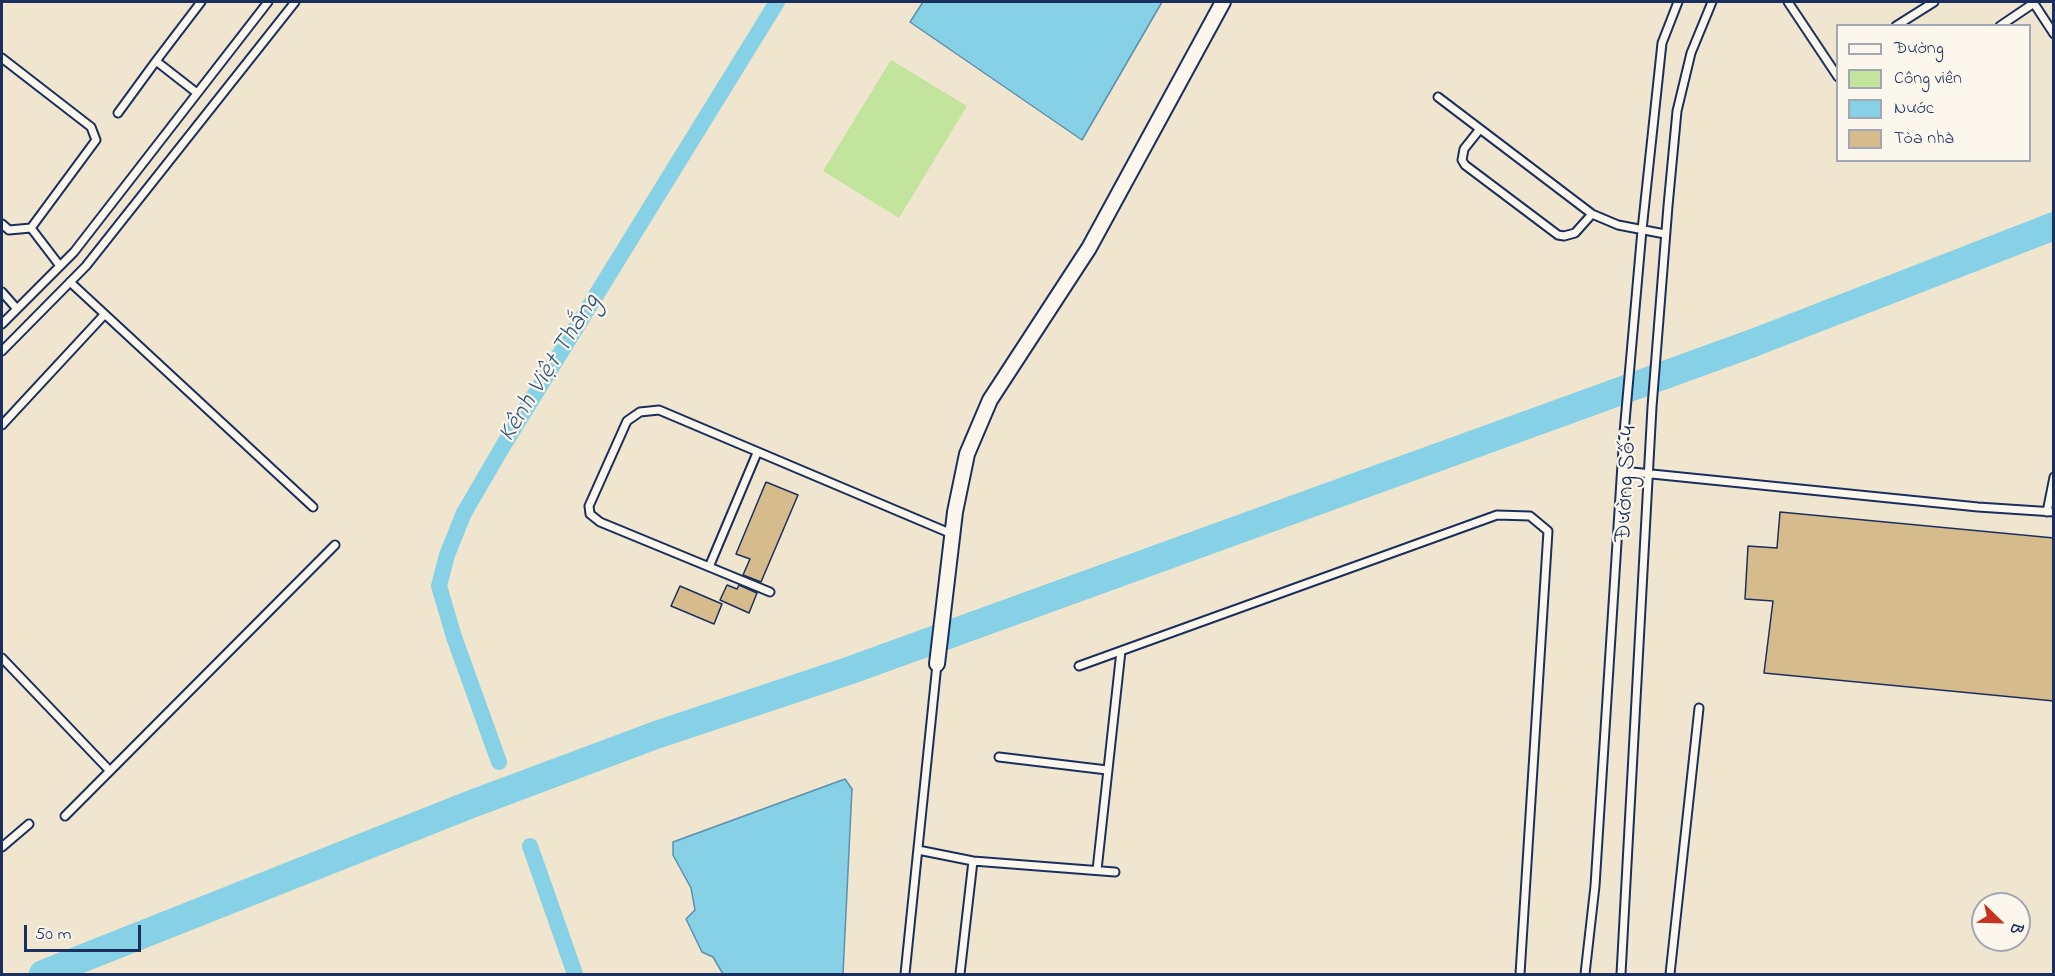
<!DOCTYPE html>
<meta charset="utf-8">
<style>
body{margin:0}
#map{position:relative;width:2055px;height:976px;overflow:hidden;background:#fbf7ec;font-family:"Indie Flower",sans-serif}
canvas{display:block}
.frame{position:absolute;inset:0;border:3px solid #1b2f5e;pointer-events:none}
.legend{position:absolute;left:1836px;top:24px;width:195px;height:138px;box-sizing:border-box;background:#fbf7ec;border:2px solid #a1a7b3;margin:0;padding:8px 10px;list-style:none;font-size:18px;color:#1b2f5e}
.legend li{display:flex;align-items:center;gap:12px;height:30px}
.legend b{width:30px;border:2px solid #a1a7b3}
.north{position:absolute;left:1971px;top:892px;width:60px;height:60px;box-sizing:border-box;background:#fbf7ec;border:2px solid #a1a7b3;border-radius:50%;rotate:113deg;font-size:16px;font-weight:700;line-height:24px;text-align:center;color:#1b2f5e}
.north::after{content:'';display:block;margin:auto;width:21px;height:27px;background:#c8321e;clip-path:polygon(50% 0,100% 100%,50% 72%,0 100%)}
.scale{position:absolute;left:24px;top:925px;width:117px;height:27px;box-sizing:border-box;border:3px solid #1b2f5e;border-top:0;padding-left:8px;font-size:18px;line-height:21px;white-space:nowrap;color:#1b2f5e;-webkit-text-stroke:4px #fbf7ec;paint-order:stroke}
</style>
<div id="map">
<canvas width="2055" height="976"></canvas>
<div class="frame"></div>
<ul class="legend">
<li><b style="height:8px;background:#fbf7ec"></b>Đường</li>
<li><b style="height:16px;background:#c2e49d"></b>Công viên</li>
<li><b style="height:16px;background:#86d1e6"></b>Nước</li>
<li><b style="height:16px;background:#d6bc8c"></b>Tòa nhà</li>
</ul>
<div class="north">B</div>
<div class="scale">50 m</div>
</div>
<script>
const g = document.querySelector('canvas').getContext('2d');
g.lineJoin = 'round';
function fill(path, color) { g.fillStyle = color; g.fill(path, 'evenodd'); }
const poly = rows => new Path2D(rows.map(r => 'M' + r).join(''));
function strokePath(path, color, width, dash) { g.strokeStyle = color; g.lineWidth = width; g.lineCap = dash ? 'butt' : 'round'; g.setLineDash(dash || []); g.stroke(path); }
function write(font, color, halo, rows, align = 'center') {
  g.font = font + ' "Indie Flower",sans-serif'; g.lineWidth = 4.5; g.setLineDash([]); g.textBaseline = 'middle'; g.strokeStyle = halo; g.fillStyle = color; for (const [text, x, y, turn = 0] of rows) {
    g.save(); g.translate(x, y); g.rotate((+turn || 0) * Math.PI / 180); g.textAlign = isNaN(turn) ? turn : align; if (halo) g.strokeText(text, 0, 0); g.fillText(text, 0, 0); g.restore();
  }
}
const built = poly([
 [2,2,2053,2,2053,974,2,974],
 [1838,26,2030,26,2030,160,1838,160],
 [1983,904,2019,904,2019,940,1983,940]
]);
const green = poly([
 [891,60,967,106,899,218,823,171]
]);
const water = poly([
 [923,2,1162,2,1082,140,910,22,923,2],
 [845,779,852,789,843,974,723,974,713,957,702,952,686,919,695,910,691,888,673,855,673,842,845,779]
]);
const canal = poly([
 [499,762,454,637,439,586,447,555,464,513,503,446,777,2],
 [530,846,575,974]
]);
const river = poly([
 [43,974,469,805,656,735,851,670,1753,343,2054,226]
]);
const building = poly([
 [766,482,798,495,761,582,743,575,750,559,736,554,766,482],
 [1780,512,2054,538,2054,701,1764,673,1773,601,1745,599,1748,546,1777,548,1780,512],
 [727,585,737,589,739,585,757,593,749,613,720,600,727,585],
 [680,586,722,604,714,624,671,606,680,586]
]);
const lane = poly([
 [1788,2,1838,77],
 [2033,2,2054,34],
 [1896,26,1934,2],
 [2000,26,2034,3],
 [2,58,91,127,96,140,31,228,9,230,2,224],
 [197,93,156,61,201,2],
 [1438,97,1592,214,1618,225,1665,234],
 [118,113,156,61],
 [1480,129,1464,149,1462,160,1465,165,1558,235,1564,236,1575,233,1592,214],
 [31,228,60,266],
 [70,282,313,507],
 [2,292,17,309],
 [2,324,74,252,268,2],
 [2,351,86,266,295,2],
 [2,425,104,315],
 [1622,471,1978,507,2054,512],
 [2047,512,2054,477],
 [709,567,757,453],
 [770,592,600,522,590,514,589,506,627,421,640,412,659,410,952,534],
 [2,658,110,771],
 [1079,666,1497,515,1530,516,1548,531,1520,974],
 [999,757,1107,770],
 [65,816,335,545],
 [2,847,29,824],
 [918,850,973,861,1115,872],
 [1097,870,1121,651],
 [905,974,937,664],
 [960,974,973,861],
 [1585,974,1595,886,1624,433,1642,230,1662,43,1678,2],
 [1621,974,1652,407,1668,206,1677,111,1691,53,1712,2],
 [1670,974,1699,708]
]);
const street = poly([
 [937,664,955,512,967,454,990,400,1089,248,1223,2]
]);
const streetNames = [
 ["Đường Số 4",1628,484,-87]
];
const waterNames = [
 ["Kênh Việt Thắng",551,369,-58]
];
fill(built, '#f0e5cf');
fill(green, '#c2e49d');
fill(water, '#86d1e6');
strokePath(water, '#5b90b0', 1.5);
strokePath(canal, '#86d1e6', 16);
strokePath(river, '#86d1e6', 28);
fill(building, '#d6bc8c');
strokePath(building, '#1b2f5e', 1.5);
strokePath(lane, '#1b2f5e', 11);
strokePath(street, '#1b2f5e', 18);
strokePath(lane, '#fbf7ec', 7);
strokePath(street, '#fbf7ec', 14);
write('24px', '#1b2f5e', '#fbf7ec', streetNames);
write('italic 26px', '#365880', '#fbf7ec', waterNames);
</script>
